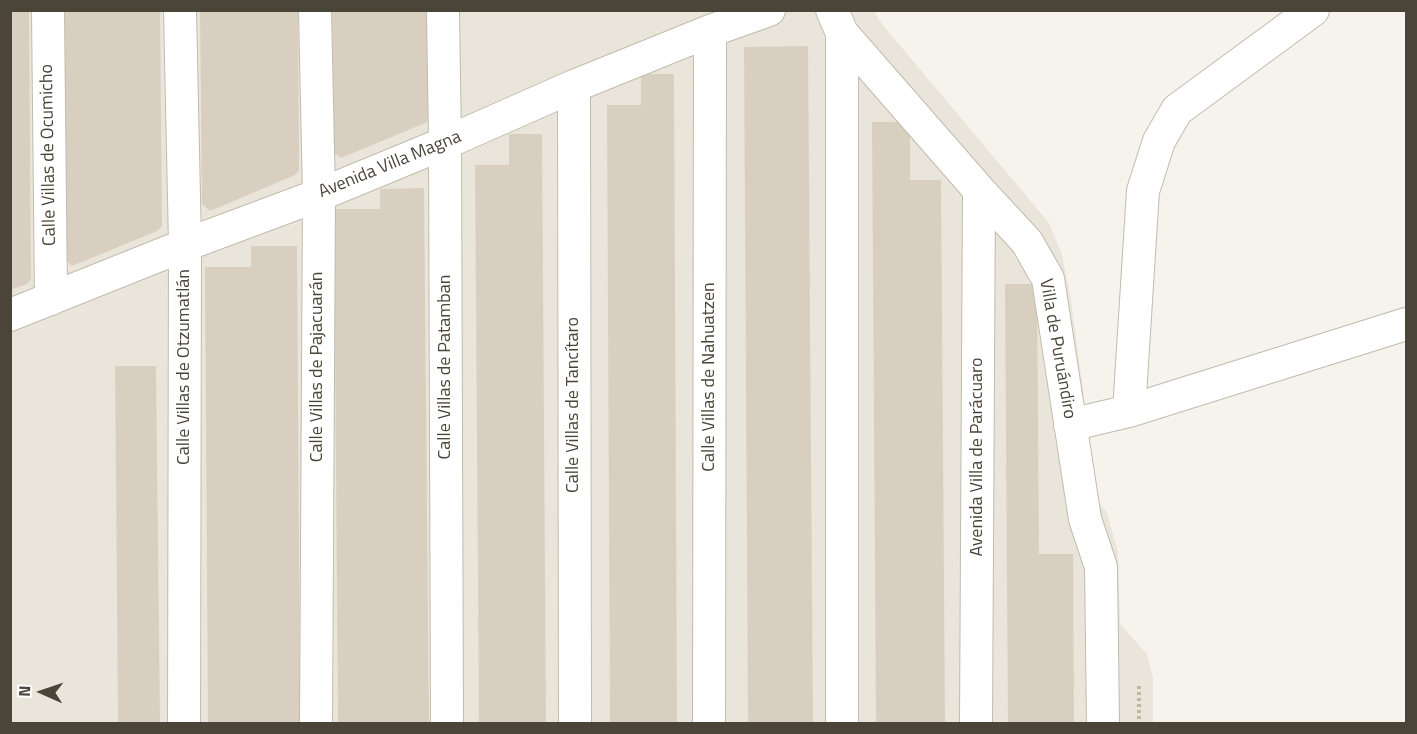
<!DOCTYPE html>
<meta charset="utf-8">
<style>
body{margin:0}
#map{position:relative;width:1417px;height:734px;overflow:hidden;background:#f6f3ec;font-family:"Titillium Web",sans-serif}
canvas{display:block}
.frame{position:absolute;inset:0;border:12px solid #4b4439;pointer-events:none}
.north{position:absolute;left:12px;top:662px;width:60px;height:60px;-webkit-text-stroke:4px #fff;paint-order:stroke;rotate:273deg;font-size:16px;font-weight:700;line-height:24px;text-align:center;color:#4b4439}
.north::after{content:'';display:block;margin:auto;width:21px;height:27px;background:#4b4439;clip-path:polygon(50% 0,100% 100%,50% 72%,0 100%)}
</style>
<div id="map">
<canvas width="1417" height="734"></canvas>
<div class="frame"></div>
<div class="north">N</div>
</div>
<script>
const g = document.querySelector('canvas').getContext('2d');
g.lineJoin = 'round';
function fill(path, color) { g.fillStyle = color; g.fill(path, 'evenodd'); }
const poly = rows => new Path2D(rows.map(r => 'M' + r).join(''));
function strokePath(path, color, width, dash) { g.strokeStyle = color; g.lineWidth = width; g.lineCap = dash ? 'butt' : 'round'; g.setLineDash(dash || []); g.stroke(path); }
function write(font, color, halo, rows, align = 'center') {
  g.font = font + ' "Titillium Web",sans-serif'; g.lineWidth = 4.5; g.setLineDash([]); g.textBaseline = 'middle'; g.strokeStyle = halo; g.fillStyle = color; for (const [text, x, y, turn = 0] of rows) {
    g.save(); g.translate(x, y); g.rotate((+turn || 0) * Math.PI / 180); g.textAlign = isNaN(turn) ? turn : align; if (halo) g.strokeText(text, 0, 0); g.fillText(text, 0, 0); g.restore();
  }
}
const residential = poly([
 [10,11,874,11,882,24,1049,223,1062,255,1071,300,1084,397,1086,435,1097,501,1107,513,1118,552,1120,624,1147,654,1153,678,1153,723,11,723]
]);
const building = poly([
 [10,10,29,10,31,279,27,284,10,290],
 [62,10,160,10,162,226,157,231,72,266,65,259],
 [200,10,298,10,299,170,295,175,210,211,202,204],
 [332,10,429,10,430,118,425,123,341,158,333,152],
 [808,46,813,724,748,724,744,47],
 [641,74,674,74,677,724,610,724,607,105,641,105],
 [872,122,910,122,910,180,941,180,945,724,876,724],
 [509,134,542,134,546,724,479,724,475,165,509,165],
 [424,188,429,724,338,724,334,209,380,209,380,189],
 [251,246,297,246,300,724,208,724,205,267,251,267],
 [1005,284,1037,284,1039,554,1073,554,1074,724,1008,724],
 [115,366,156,366,160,724,118,724]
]);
const path = poly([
 [1139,686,1139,724]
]);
const minor = poly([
 [48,10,51,299],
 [180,10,185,245,184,724],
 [315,10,319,195,316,724],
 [443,10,445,143,447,724],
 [832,10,842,33,979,190,1027,242,1048,279,1085,519,1101,567,1103,724],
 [574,86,575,724],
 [10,315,185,245,319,195,445,143,574,86,710,31,769,10],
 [1129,411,1143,191,1159,141,1177,110,1313,10],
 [1070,425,1129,411,1406,324],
 [709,724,710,31],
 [842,724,842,33],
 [976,724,979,190]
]);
const streetNames = [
 ["Calle Villas de Ocumicho",49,155,-91],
 ["Avenida Villa Magna",390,165,-22],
 ["Villa de Puruándiro",1057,349,80],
 ["Calle Villas de Otzumatlán",185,367,-90],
 ["Calle Villas de Pajacuarán",318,367,-90],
 ["Calle Villas de Patamban",446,367,-90],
 ["Calle Villas de Nahuatzen",710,377,-90],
 ["Calle Villas de Tancítaro",574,405,-90],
 ["Avenida Villa de Parácuaro",978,457,-90]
];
fill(residential, '#eae5da');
fill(building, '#d8cfc1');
strokePath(minor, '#c2bbae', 34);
strokePath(path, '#c4b79f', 4, [3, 3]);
strokePath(minor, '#fff', 32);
write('18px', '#4b4439', '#fff', streetNames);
</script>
